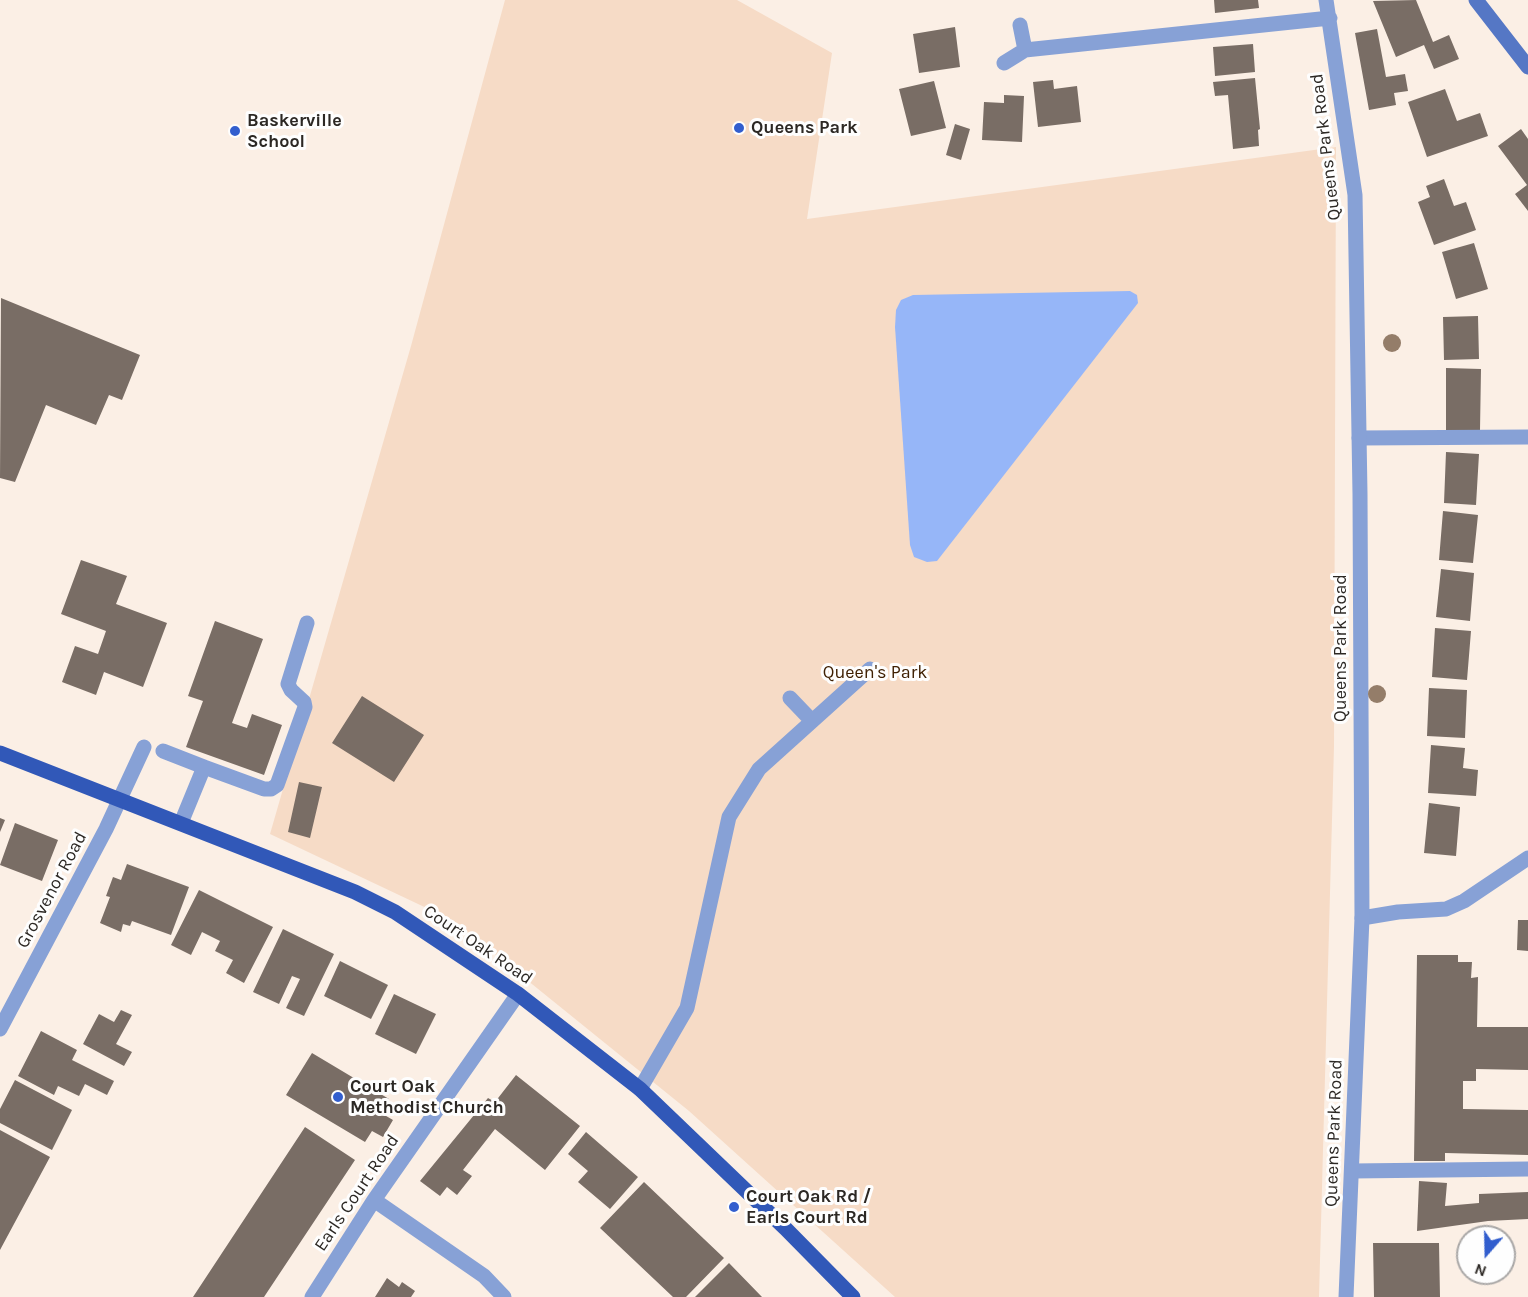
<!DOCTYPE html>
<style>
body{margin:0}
#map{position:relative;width:1528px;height:1297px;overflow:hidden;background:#fbefe5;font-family:Karla,sans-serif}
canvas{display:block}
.north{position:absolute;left:1456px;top:1225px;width:60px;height:60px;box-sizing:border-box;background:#fefefe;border:2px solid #aaa8a7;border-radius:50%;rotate:200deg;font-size:16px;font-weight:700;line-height:24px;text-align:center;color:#2c2824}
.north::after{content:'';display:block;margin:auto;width:21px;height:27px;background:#325ece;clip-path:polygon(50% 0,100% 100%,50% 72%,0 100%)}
</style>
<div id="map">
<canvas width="1528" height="1297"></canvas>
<div class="north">N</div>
</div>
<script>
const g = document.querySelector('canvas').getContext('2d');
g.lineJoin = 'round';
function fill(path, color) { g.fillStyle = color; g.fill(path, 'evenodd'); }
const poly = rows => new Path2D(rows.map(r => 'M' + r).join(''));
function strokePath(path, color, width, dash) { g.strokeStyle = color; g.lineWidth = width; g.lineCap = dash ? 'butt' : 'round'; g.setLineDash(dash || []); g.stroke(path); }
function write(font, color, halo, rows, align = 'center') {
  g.font = font + ' Karla,sans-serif'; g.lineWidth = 6; g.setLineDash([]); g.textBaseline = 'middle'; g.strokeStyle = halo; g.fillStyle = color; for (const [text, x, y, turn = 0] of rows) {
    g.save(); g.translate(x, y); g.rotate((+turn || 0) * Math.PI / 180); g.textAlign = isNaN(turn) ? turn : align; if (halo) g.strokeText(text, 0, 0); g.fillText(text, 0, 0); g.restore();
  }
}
const green = poly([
 [505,0,737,0,832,53,807,219,1336,147,1334,746,1319,1297,895,1297,689,1111,454,921,270,834,411,346]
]);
const water = poly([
 [1130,291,1137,295,1138,303,937,561,927,562,914,557,910,545,895,327,896,310,901,300,913,295]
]);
const building = poly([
 [1214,0,1258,0,1259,8,1215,13],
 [1416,0,1433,42,1449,35,1459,59,1434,69,1424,45,1396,57,1373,1],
 [955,27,960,67,919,73,913,34],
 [1377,29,1386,77,1405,74,1408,91,1394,93,1396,105,1369,110,1355,33],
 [1253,44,1255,72,1215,76,1213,47],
 [1255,78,1260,129,1258,130,1259,146,1233,149,1228,95,1215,96,1213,82],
 [1053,80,1054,89,1077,86,1081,122,1038,127,1033,82],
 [934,81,946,128,911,136,899,89],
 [1445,89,1457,121,1480,113,1488,136,1427,157,1408,102],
 [1004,95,1024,96,1022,142,982,140,984,102,1004,103],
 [955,124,970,129,961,160,946,155],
 [1521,129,1528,139,1528,211,1515,194,1527,185,1498,146],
 [1444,179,1454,206,1466,202,1476,230,1434,245,1418,202,1430,197,1426,186],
 [1474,243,1488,289,1456,299,1442,252],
 [1,298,140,355,122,400,109,395,96,425,46,405,15,482,0,478],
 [1478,316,1479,359,1444,360,1443,317],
 [1446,368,1481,369,1480,430,1446,430],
 [1446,452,1479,454,1476,505,1444,503],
 [1443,511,1478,515,1473,563,1439,560],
 [81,560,127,576,116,604,167,623,143,687,104,672,96,695,62,682,75,646,98,654,106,631,61,614],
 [1441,569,1474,573,1470,621,1436,617],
 [215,621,263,639,232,723,247,728,252,714,282,725,264,775,186,747,203,701,188,696],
 [1435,628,1471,631,1467,680,1432,677],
 [1429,688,1467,690,1465,738,1427,736],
 [362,696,424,735,394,782,332,743],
 [1431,745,1465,748,1463,768,1478,770,1476,796,1428,793],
 [299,782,322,787,310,838,288,832],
 [1429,803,1460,807,1456,856,1424,853],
 [0,818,5,820,0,832],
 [15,823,58,840,42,881,0,865],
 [127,864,189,887,171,935,132,921,130,926,123,924,121,932,100,923,110,897,106,896,113,877,121,880],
 [199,890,273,927,244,983,226,973,233,960,215,951,220,941,202,932,191,955,171,945],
 [1518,920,1528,920,1528,951,1517,950],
 [283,929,334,954,304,1016,286,1008,300,979,292,976,279,1004,253,992],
 [1417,955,1458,955,1458,962,1472,962,1471,978,1478,977,1477,1027,1528,1027,1528,1070,1476,1069,1476,1081,1463,1081,1463,1109,1528,1110,1528,1155,1445,1153,1445,1161,1414,1161],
 [340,961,388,985,371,1019,324,996],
 [394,994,436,1014,416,1054,375,1034],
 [121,1010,132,1015,116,1044,132,1052,124,1066,83,1044,99,1014,114,1022],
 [41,1031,77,1050,72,1060,114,1081,107,1095,85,1084,79,1096,58,1086,54,1095,18,1076],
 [312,1053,389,1099,381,1113,393,1120,383,1137,372,1131,365,1142,286,1095],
 [516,1075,580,1126,545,1170,495,1129,463,1170,472,1176,457,1195,447,1187,440,1196,420,1181,488,1098,495,1102],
 [15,1080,72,1110,52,1150,0,1123,0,1109],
 [305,1127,355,1160,264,1297,193,1297],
 [0,1130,50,1157,0,1250],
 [586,1132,638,1177,610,1209,578,1182,588,1171,568,1154],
 [1419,1181,1447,1183,1445,1206,1479,1203,1479,1194,1528,1192,1528,1219,1488,1221,1417,1231],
 [644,1182,724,1258,686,1297,673,1297,600,1228],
 [1373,1243,1439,1243,1440,1297,1374,1297],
 [729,1263,762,1297,695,1297],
 [387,1278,399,1287,402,1282,415,1291,411,1297,375,1297]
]);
const lane = poly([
 [1359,438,1528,437],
 [790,698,812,721],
 [163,751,204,767],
 [181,823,204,767,264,789,271,789,277,785,305,707,304,702,291,690,288,684,307,623],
 [1362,918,1398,912,1446,909,1464,901,1528,858],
 [640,1089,687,1008,729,817,759,769,870,669],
 [1352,1171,1528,1169]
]);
const street = poly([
 [1326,0,1355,195,1360,494,1362,918,1346,1297],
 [1020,25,1025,50],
 [1004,63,1025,50,1330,18],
 [0,1029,106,829,144,747],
 [374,1200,484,1276,504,1297],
 [312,1297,374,1200,518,994]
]);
const secondary = poly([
 [1476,0,1528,67]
]);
const primary = poly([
 [0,753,355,892,395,912,518,994,640,1089,785,1228,853,1297]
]);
const trees = [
 [1392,343],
 [1377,694]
];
const markers = [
 [739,128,6,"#325ece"],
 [235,131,6,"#325ece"],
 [338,1097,6,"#325ece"],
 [734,1207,6,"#325ece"]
];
const poiNames = [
 ["Baskerville",247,121],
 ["School",247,142],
 ["Queens Park",751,128],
 ["Court Oak",350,1087],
 ["Methodist Church",350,1108],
 ["Court Oak Rd /",746,1197],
 ["Earls Court Rd",746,1218]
];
const streetNames = [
 ["Queens Park Road",1326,147,-97],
 ["Queens Park Road",1341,648,-90],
 ["Grosvenor Road",52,890,-62],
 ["Court Oak Road",478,945,34],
 ["Queens Park Road",1334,1133,-88],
 ["Earls Court Road",357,1193,-56]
];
const parkNames = [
 ["Queen's Park",875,673]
];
fill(green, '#f6dbc6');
fill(water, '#96b6f8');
fill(building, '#796d65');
strokePath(lane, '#87a1d6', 15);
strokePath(street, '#87a1d6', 15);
strokePath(secondary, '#5577c5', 15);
strokePath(primary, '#3158b8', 15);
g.fillStyle = '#947d69';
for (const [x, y] of trees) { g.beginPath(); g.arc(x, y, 9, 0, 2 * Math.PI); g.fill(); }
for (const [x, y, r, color] of markers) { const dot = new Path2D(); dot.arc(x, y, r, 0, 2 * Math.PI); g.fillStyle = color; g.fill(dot); strokePath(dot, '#fefefe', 2); }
write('bold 18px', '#2c2824', '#fefefe', poiNames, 'left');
write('18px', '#2c2824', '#fefefe', streetNames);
write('18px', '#3f2003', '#fefefe', parkNames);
</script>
